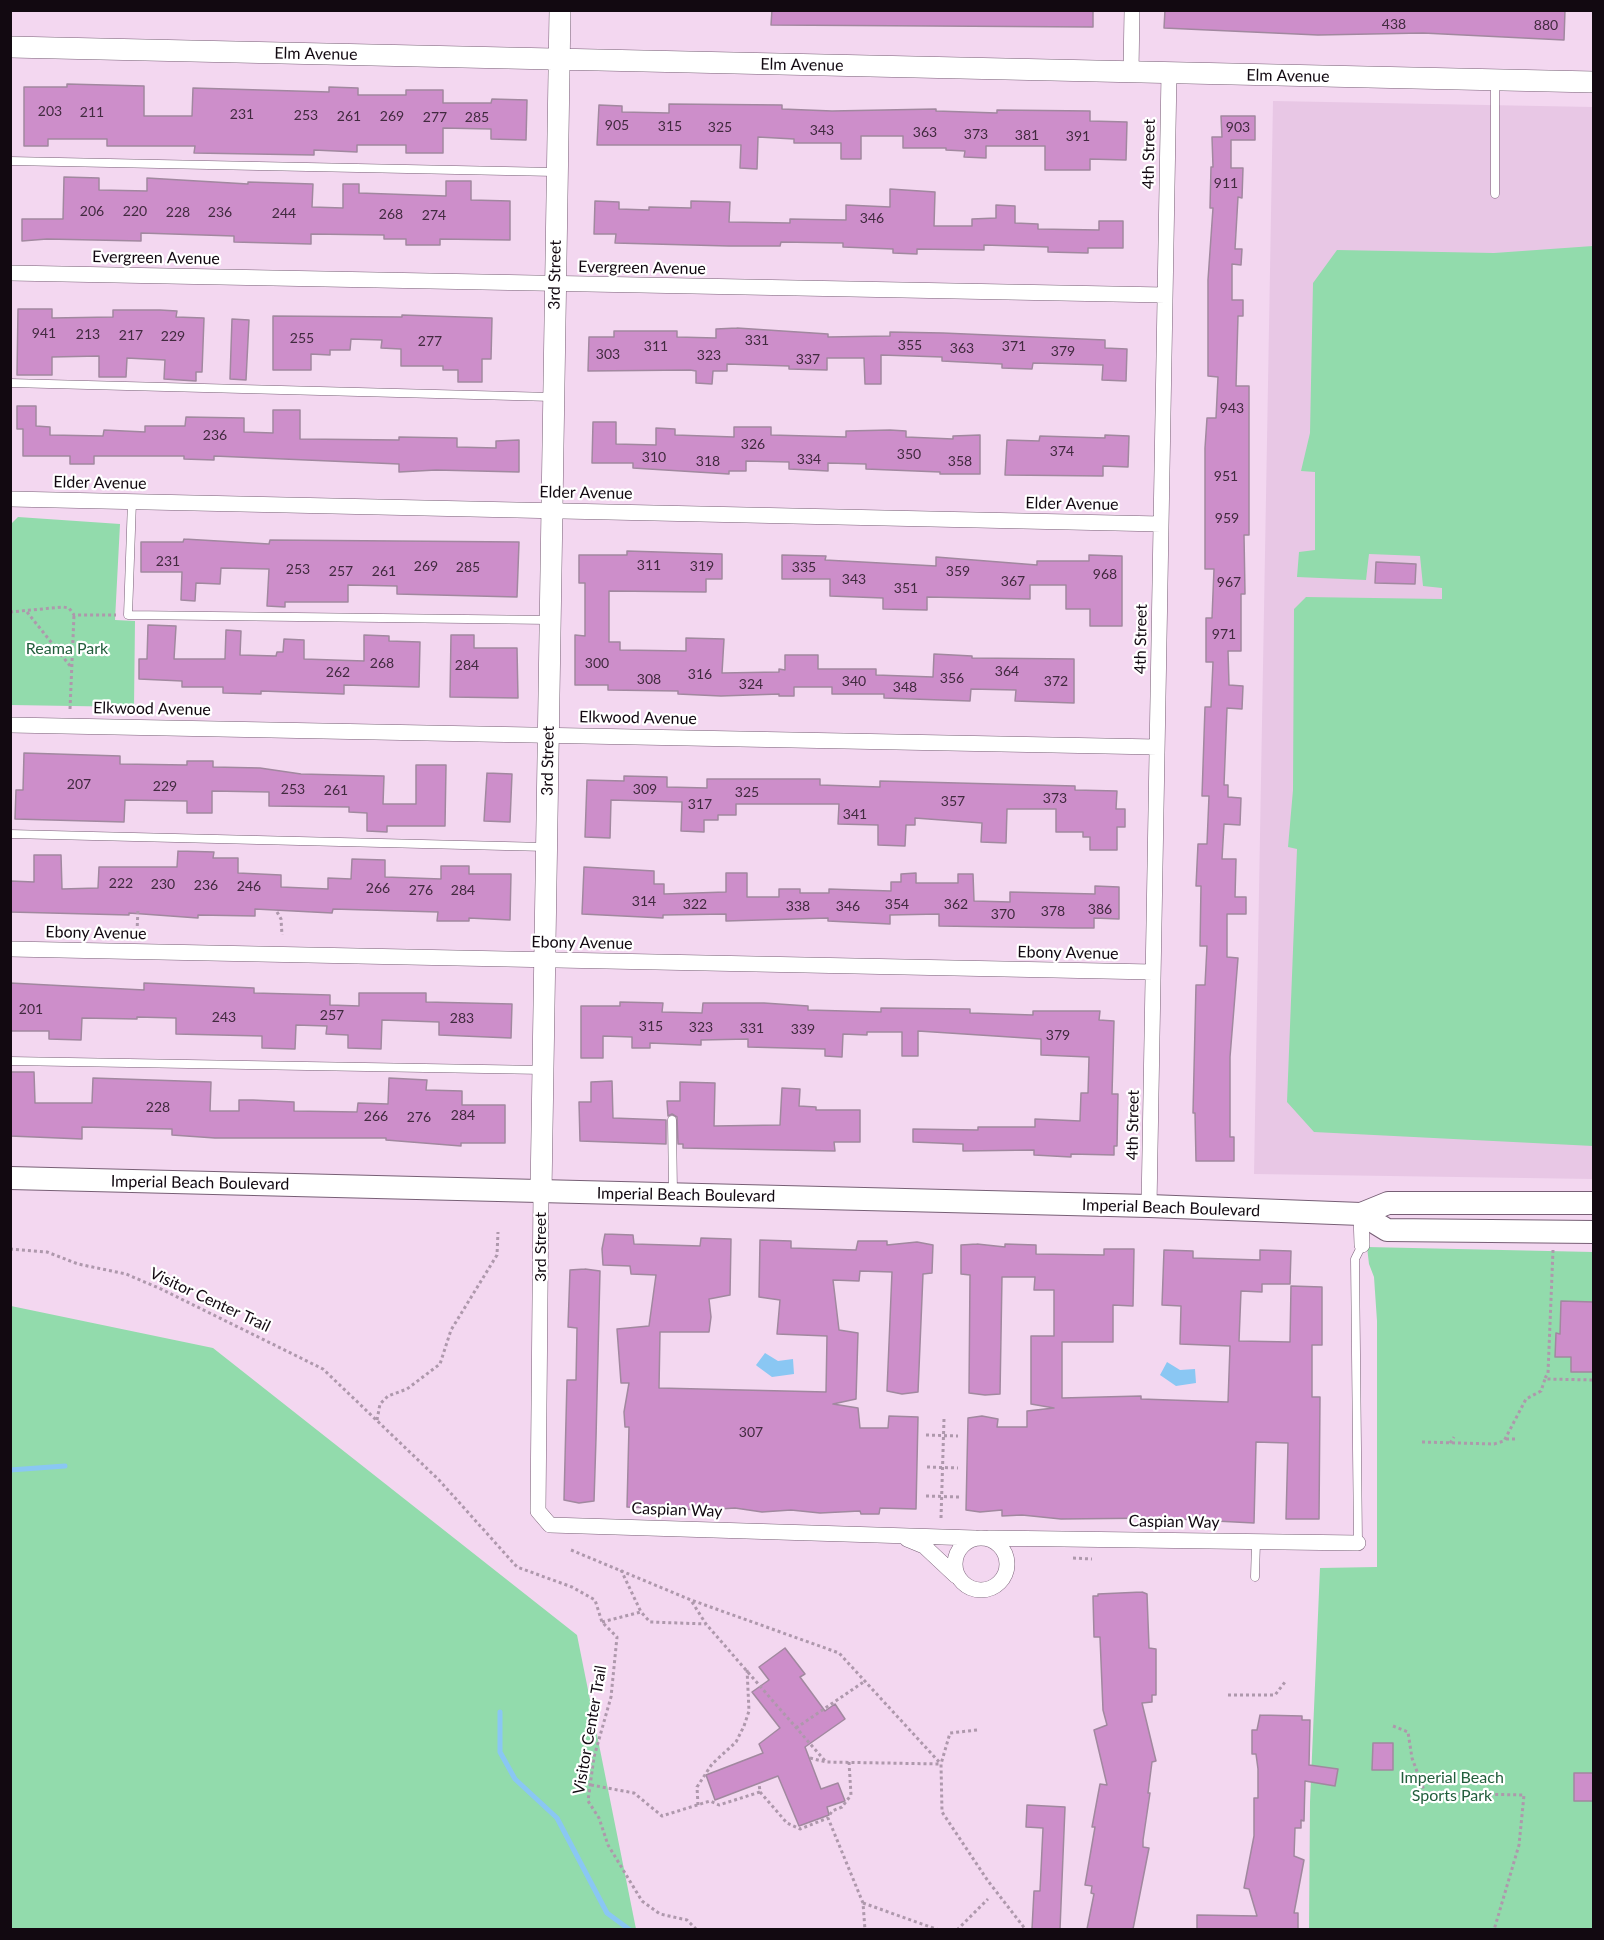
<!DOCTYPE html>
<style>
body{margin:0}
#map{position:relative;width:1604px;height:1940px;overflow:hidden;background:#f3d7f0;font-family:Lato,sans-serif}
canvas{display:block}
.frame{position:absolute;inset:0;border:12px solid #120911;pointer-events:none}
</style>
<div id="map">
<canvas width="1604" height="1940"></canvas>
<div class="frame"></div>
</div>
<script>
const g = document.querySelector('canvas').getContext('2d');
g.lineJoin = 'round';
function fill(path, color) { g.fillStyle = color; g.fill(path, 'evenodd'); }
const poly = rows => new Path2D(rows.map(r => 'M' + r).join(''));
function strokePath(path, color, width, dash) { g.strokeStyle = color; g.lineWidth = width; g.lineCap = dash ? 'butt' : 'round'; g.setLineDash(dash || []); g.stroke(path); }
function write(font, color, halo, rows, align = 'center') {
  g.font = font + ' Lato,sans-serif'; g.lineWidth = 4.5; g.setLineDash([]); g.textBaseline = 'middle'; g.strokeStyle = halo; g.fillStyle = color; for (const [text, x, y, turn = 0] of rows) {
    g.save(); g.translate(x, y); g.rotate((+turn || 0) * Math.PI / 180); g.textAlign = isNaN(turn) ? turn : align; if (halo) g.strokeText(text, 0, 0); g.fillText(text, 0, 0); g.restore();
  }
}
const built = poly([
 [1273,101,1593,107,1593,1179,1254,1174]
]);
const green = poly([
 [1593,246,1593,1146,1314,1132,1287,1102,1297,849,1288,847,1293,790,1294,609,1306,597,1442,599,1442,588,1423,586,1420,556,1369,554,1366,580,1297,577,1299,552,1315,550,1315,472,1301,471,1310,433,1313,283,1337,250,1494,253],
 [18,517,120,524,115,620,135,621,134,707,11,705,10,525],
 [1367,1247,1593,1252,1593,1929,1309,1930,1310,1802,1320,1568,1377,1567,1377,1321,1374,1277,1369,1264],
 [11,1306,213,1348,577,1635,636,1929,11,1929]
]);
const water = poly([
 [765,1353,778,1361,793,1359,794,1374,772,1377,757,1366,756,1365],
 [1167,1362,1180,1370,1195,1369,1196,1383,1176,1386,1160,1375]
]);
const stream = poly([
 [10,1470,65,1466],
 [500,1712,500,1752,515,1779,557,1818,607,1913,630,1930]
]);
const building = poly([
 [772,10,1093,10,1093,27,771,25,772,10],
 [1165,10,1565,10,1564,40,1423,33,1318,35,1164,28,1165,10],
 [67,84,144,86,144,116,192,116,193,88,329,92,329,87,358,88,358,95,406,95,406,90,443,90,443,103,491,103,492,99,527,100,526,140,491,139,491,129,443,128,443,153,406,153,406,145,357,145,357,152,314,150,314,155,194,153,195,146,107,146,107,139,48,139,48,146,24,146,24,87,67,87,67,84],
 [669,104,782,105,782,109,832,111,936,109,936,111,997,113,997,110,1090,111,1090,121,1127,122,1126,160,1090,159,1090,170,1045,170,1045,146,986,146,986,158,964,157,965,151,946,150,946,148,903,148,903,136,861,136,861,159,841,159,841,143,794,143,794,139,758,137,757,169,740,168,741,145,597,145,599,105,622,106,622,112,669,113,669,104],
 [1221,116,1255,116,1255,140,1231,140,1231,168,1243,168,1242,198,1238,197,1235,249,1242,249,1241,265,1232,264,1232,300,1243,300,1243,316,1238,316,1236,386,1249,386,1249,535,1244,535,1245,594,1241,594,1241,651,1228,651,1229,685,1243,686,1242,709,1227,708,1224,785,1228,785,1228,797,1241,798,1240,825,1224,824,1222,859,1236,859,1235,897,1246,897,1246,914,1227,914,1227,957,1238,958,1230,1057,1230,1137,1234,1137,1234,1161,1196,1161,1195,1113,1193,1113,1196,985,1205,985,1207,946,1200,946,1201,886,1196,886,1198,844,1207,844,1209,796,1202,796,1205,707,1211,707,1213,662,1206,662,1206,618,1212,618,1214,569,1205,569,1205,448,1207,418,1216,418,1218,377,1208,376,1208,280,1213,208,1210,208,1211,167,1213,167,1212,137,1222,137,1221,116],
 [64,177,99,178,99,190,147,191,147,178,248,184,248,182,313,184,312,207,343,208,343,184,359,184,359,193,446,196,446,181,471,181,471,200,510,201,510,240,440,239,440,245,406,245,406,239,384,239,384,235,311,234,311,244,234,242,234,236,141,233,141,241,47,239,22,241,22,219,63,219,64,177],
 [890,189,935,192,934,226,972,226,972,219,996,218,996,205,1015,206,1015,223,1038,224,1038,229,1099,230,1099,221,1123,221,1123,248,1088,248,1088,253,1048,252,1048,247,984,245,984,250,917,249,917,254,893,253,893,249,843,247,843,243,781,242,780,246,729,246,615,243,616,234,594,234,595,201,619,202,619,209,649,210,649,207,691,208,691,201,730,202,729,222,790,223,790,219,846,220,846,205,890,207,890,189],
 [18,309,52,309,52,318,113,317,113,310,160,310,177,311,176,317,204,318,202,372,196,372,196,381,164,379,165,360,127,358,126,377,99,377,99,356,52,357,52,375,17,375,18,309],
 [402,315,492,318,491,359,482,359,482,382,458,382,458,370,443,370,443,366,401,366,401,349,381,348,382,340,351,339,350,350,330,350,330,355,311,354,311,370,273,370,273,316,402,317,402,315],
 [232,319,249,320,246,380,230,379,232,319],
 [737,328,828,334,828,337,890,336,890,332,943,333,1105,340,1105,348,1127,349,1126,381,1102,380,1103,365,1033,363,1032,369,1002,368,1002,364,942,361,942,357,881,355,881,384,865,384,864,358,827,358,827,370,789,369,789,366,727,364,727,371,713,371,712,384,696,383,696,371,690,370,588,371,589,337,614,337,614,331,677,331,677,337,716,338,716,329,737,328],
 [17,406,36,406,36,426,50,427,50,435,103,436,104,430,145,432,145,426,185,426,186,417,244,418,244,432,273,433,273,410,300,410,300,439,399,440,399,437,457,438,457,447,496,448,496,441,519,440,519,472,436,470,399,472,399,464,214,456,214,460,184,459,184,456,94,456,94,464,70,464,70,456,23,456,23,429,17,429,17,406],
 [593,422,616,422,616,444,656,445,656,428,675,429,675,435,734,437,734,427,771,427,771,435,846,437,846,431,890,430,906,431,906,437,953,439,953,436,980,435,980,474,940,474,940,472,866,469,866,464,828,463,828,471,789,469,789,462,746,461,746,471,729,471,729,474,633,468,633,463,592,463,593,422],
 [1105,435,1129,436,1128,467,1103,466,1103,476,1005,475,1007,440,1039,441,1040,436,1105,438,1105,435],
 [184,539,269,544,270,540,519,542,517,597,397,594,397,586,348,585,348,602,285,602,285,607,267,606,269,569,221,568,220,584,196,583,195,601,181,600,182,572,141,572,141,542,183,542,184,539],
 [627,551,722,554,722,579,706,579,706,592,609,591,609,642,620,642,620,650,686,651,686,638,724,639,722,673,779,672,779,669,785,670,785,655,818,655,818,669,876,669,876,675,933,677,934,654,972,656,972,658,1074,659,1074,703,1015,701,1016,690,971,689,970,701,884,698,884,694,832,694,832,687,794,687,794,696,779,696,779,694,721,696,678,694,678,691,608,690,608,685,575,685,575,635,585,636,585,583,579,583,579,555,627,555,627,551],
 [782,555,826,556,825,560,936,566,936,557,1037,565,1037,561,1089,561,1089,555,1122,556,1122,626,1090,626,1090,609,1066,609,1066,585,1030,585,1030,599,927,597,927,610,883,609,883,598,830,596,830,579,782,579,782,555],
 [1376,562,1416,564,1415,584,1375,583,1376,562],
 [148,625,176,626,174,659,225,659,226,630,241,631,240,655,276,656,277,652,283,652,284,639,304,640,304,659,364,661,364,635,389,636,389,641,420,642,419,687,344,685,344,694,261,691,261,694,223,693,223,687,182,687,182,681,139,679,139,659,147,659,148,625],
 [451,635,474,635,474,648,517,648,518,698,450,697,451,635],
 [24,753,120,756,120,764,187,765,187,761,213,761,213,767,260,768,301,774,384,776,383,804,416,804,416,765,446,765,445,826,387,826,387,832,367,831,367,813,349,812,349,807,269,806,269,792,212,791,212,813,187,813,187,801,125,800,124,822,15,819,16,790,23,790,24,753],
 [487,773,512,774,510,822,484,821,487,773],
 [624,776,667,777,667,787,707,788,707,779,820,779,820,785,880,787,880,781,1075,786,1075,790,1117,791,1116,809,1125,809,1125,827,1117,827,1117,850,1090,850,1090,837,1083,837,1083,832,1056,832,1056,809,1007,809,1006,843,981,842,982,823,915,818,915,825,906,825,905,846,878,845,878,825,838,824,839,804,736,804,736,815,718,815,718,820,704,820,704,832,681,831,682,802,611,800,610,838,585,837,587,780,624,781,624,776],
 [178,851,214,852,213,858,238,858,238,873,281,875,281,887,328,889,328,878,351,879,352,859,385,860,385,877,441,879,441,866,469,866,469,874,511,874,510,920,469,918,469,921,437,921,438,912,333,909,332,913,255,909,255,916,198,915,198,918,129,913,129,915,10,912,10,881,34,882,34,855,61,855,62,889,98,888,99,867,177,867,178,851],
 [584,867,654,871,654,884,664,884,664,894,726,892,726,873,747,873,747,897,779,897,779,889,800,889,800,893,829,893,829,889,891,891,891,882,901,882,901,874,916,873,916,883,958,883,958,874,973,874,974,901,1010,902,1010,892,1095,894,1095,886,1119,887,1119,919,1094,918,1094,928,1073,928,939,926,939,914,890,915,890,924,828,921,828,918,726,921,726,914,663,915,663,918,582,914,584,867],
 [10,983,144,990,144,983,254,988,254,993,330,995,330,1005,359,1006,359,993,426,993,426,1002,512,1004,511,1038,439,1035,439,1022,382,1020,381,1049,348,1048,348,1035,326,1034,327,1026,296,1025,295,1049,262,1048,262,1036,176,1034,176,1018,137,1017,137,1019,82,1018,81,1040,49,1039,49,1031,10,1031,10,983],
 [620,1002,663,1003,662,1012,702,1013,703,1003,764,1003,808,1006,808,1010,881,1012,881,1008,970,1009,970,1013,1033,1015,1033,1011,1100,1011,1099,1020,1114,1021,1112,1094,1118,1094,1117,1146,1114,1146,1114,1155,1071,1154,1071,1157,1034,1155,1034,1150,963,1151,963,1144,913,1142,913,1129,978,1130,978,1127,1035,1127,1035,1119,1080,1121,1081,1093,1088,1093,1089,1057,1041,1055,1041,1039,918,1031,918,1056,902,1056,902,1032,867,1032,867,1035,843,1034,842,1057,825,1056,825,1049,748,1047,748,1039,701,1040,701,1045,650,1043,650,1048,632,1048,632,1037,603,1036,603,1058,581,1058,581,1006,620,1006,620,1002],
 [10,1072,34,1072,35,1103,92,1103,93,1078,211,1082,210,1111,239,1111,239,1100,253,1100,294,1102,294,1111,357,1112,358,1103,388,1104,389,1078,427,1080,426,1090,462,1091,462,1105,505,1105,505,1143,461,1143,461,1146,386,1140,386,1138,215,1138,172,1135,172,1129,82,1127,82,1139,10,1136,10,1072],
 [612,1081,613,1118,666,1120,666,1144,580,1141,579,1102,591,1102,591,1082,612,1081],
 [680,1082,715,1083,714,1126,780,1125,782,1088,800,1089,799,1106,816,1107,816,1110,860,1110,860,1142,834,1142,835,1151,683,1148,683,1144,678,1144,677,1117,672,1114,668,1116,667,1101,680,1101,680,1082],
 [605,1234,633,1235,634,1244,700,1246,701,1238,731,1239,730,1295,709,1299,711,1317,709,1332,660,1332,659,1388,826,1392,827,1336,777,1334,780,1300,759,1297,760,1240,791,1241,791,1248,856,1250,858,1241,887,1241,887,1245,917,1242,933,1245,932,1273,923,1274,918,1392,902,1394,887,1391,892,1272,860,1271,859,1281,833,1280,839,1330,858,1333,856,1399,833,1404,858,1408,860,1428,888,1428,889,1416,918,1417,916,1509,880,1508,879,1514,861,1514,860,1511,820,1513,791,1510,762,1512,735,1508,704,1510,627,1507,629,1427,625,1427,624,1412,629,1383,621,1383,617,1329,649,1326,656,1275,631,1274,630,1266,603,1265,602,1249,605,1234],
 [977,1244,1005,1247,1005,1244,1036,1245,1036,1254,1104,1255,1104,1249,1134,1249,1133,1306,1113,1305,1113,1342,1062,1342,1062,1398,1141,1396,1141,1399,1228,1402,1230,1346,1180,1344,1181,1306,1162,1305,1164,1250,1193,1251,1193,1258,1260,1260,1260,1250,1291,1251,1290,1284,1262,1284,1262,1292,1241,1291,1239,1341,1290,1342,1291,1286,1322,1287,1322,1345,1312,1345,1312,1397,1320,1397,1319,1519,1286,1519,1288,1443,1256,1442,1254,1523,1159,1518,1061,1519,1022,1515,1002,1516,1002,1510,980,1512,966,1510,968,1418,982,1416,998,1419,997,1427,1027,1427,1027,1411,1054,1408,1031,1404,1031,1336,1054,1336,1054,1290,1034,1290,1035,1277,1002,1277,1000,1394,985,1395,969,1393,970,1275,961,1274,961,1245,977,1244],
 [585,1269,600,1271,596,1438,594,1501,579,1503,564,1500,567,1380,576,1380,577,1328,568,1327,570,1270,585,1269],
 [1561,1301,1593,1302,1593,1372,1571,1372,1571,1357,1555,1357,1556,1333,1560,1334,1561,1301],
 [1142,1592,1147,1594,1149,1648,1156,1649,1156,1695,1152,1695,1152,1702,1142,1703,1156,1761,1152,1762,1148,1793,1150,1793,1143,1840,1143,1847,1149,1848,1133,1929,1087,1929,1094,1894,1091,1893,1092,1886,1085,1885,1095,1827,1092,1827,1100,1784,1107,1785,1094,1730,1107,1725,1103,1710,1100,1637,1094,1637,1093,1596,1098,1596,1098,1594,1142,1592],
 [785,1648,805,1674,800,1677,825,1711,835,1704,845,1719,805,1747,821,1789,838,1783,845,1801,827,1807,829,1815,799,1826,778,1776,715,1800,706,1775,763,1753,759,1744,780,1728,752,1692,769,1680,759,1667,785,1648],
 [1260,1715,1302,1716,1302,1720,1310,1720,1309,1765,1338,1769,1335,1786,1305,1781,1304,1821,1301,1820,1301,1828,1295,1828,1294,1856,1304,1860,1294,1913,1298,1913,1298,1929,1197,1929,1197,1915,1257,1916,1249,1889,1244,1888,1254,1836,1254,1798,1258,1798,1258,1769,1256,1754,1252,1754,1252,1730,1257,1730,1260,1715],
 [1373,1743,1393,1743,1393,1770,1372,1770,1373,1743],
 [1574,1773,1593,1773,1593,1801,1574,1801,1574,1773],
 [1027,1805,1065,1807,1060,1929,1032,1929,1034,1891,1040,1891,1043,1828,1026,1827,1027,1805]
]);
const path = poly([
 [10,612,63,607,69,608,74,615,116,615],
 [27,612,71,667],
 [70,709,74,615],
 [277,912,281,919,282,935],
 [137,932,138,908],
 [10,1249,47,1252,78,1264,126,1274,161,1289,323,1369,439,1480,517,1567,572,1587,595,1600,602,1622,617,1637,611,1697,594,1757,588,1801,599,1818,608,1845,642,1901,660,1914,687,1920,697,1930],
 [1545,1378,1548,1373,1553,1250],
 [377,1420,380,1404,388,1396,407,1389,440,1364,451,1330,497,1255,498,1232],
 [926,1435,958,1436],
 [1506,1439,1515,1439],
 [1422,1442,1494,1444,1504,1441,1526,1399,1541,1391,1545,1379,1594,1380],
 [1450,1443,1454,1437],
 [927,1467,958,1468],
 [926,1496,959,1497],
 [941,1518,944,1419],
 [571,1550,691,1600,839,1653,941,1764],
 [1073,1558,1092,1559],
 [621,1570,641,1612],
 [692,1602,706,1624,826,1762],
 [602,1622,641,1612,650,1622,706,1624],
 [1228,1695,1275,1695,1285,1682],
 [1393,1726,1408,1732,1412,1758,1425,1793,1524,1795,1519,1845,1494,1930],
 [796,1728,865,1681],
 [977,1730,950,1733,941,1764,942,1812,988,1881,1026,1930],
 [810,1758,826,1762,941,1764],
 [849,1762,851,1795,842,1807,832,1811,828,1818,863,1903,865,1930],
 [591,1785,634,1793,662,1816,710,1801,719,1805,760,1792,759,1783],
 [760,1792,787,1823,800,1829,828,1818],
 [698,1805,697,1787,712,1764,736,1742,744,1726,749,1711,747,1669],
 [863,1903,939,1930],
 [957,1930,988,1899]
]);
const lane = poly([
 [1495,81,1495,194],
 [10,161,555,172],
 [10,383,552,397],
 [132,501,128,615,550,620],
 [10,834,546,847],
 [10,1061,543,1070],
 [672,1120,673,1193],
 [1358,1543,1355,1259,1362,1245],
 [1255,1577,1256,1541]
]);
const street = poly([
 [1131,72,1132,10],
 [10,273,1165,295],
 [10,499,1161,524],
 [10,725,1157,747],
 [10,949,1153,972],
 [541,1192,538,1511,550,1525,975,1538],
 [1149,1206,1169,73],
 [1361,1214,1362,1245],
 '955 1564a26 26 0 1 1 52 0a26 26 0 1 1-52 0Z',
 [989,1538,1358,1543],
 [907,1539,924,1546,956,1576]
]);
const secondary = poly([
 [10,47,1594,82],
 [541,1192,560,10]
]);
const primary = poly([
 [10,1178,1149,1206,1361,1214,1388,1203,1594,1203],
 [1361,1214,1387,1230,1594,1232]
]);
const numberNames = [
 ["438",1394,24],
 ["880",1546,25],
 ["203",50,111],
 ["211",92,112],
 ["231",242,114],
 ["253",306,115],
 ["261",349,116],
 ["269",392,116],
 ["277",435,117],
 ["285",477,117],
 ["905",617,125],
 ["315",670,126],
 ["325",720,127],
 ["903",1238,127],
 ["343",822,130],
 ["363",925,132],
 ["373",976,134],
 ["381",1027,135],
 ["391",1078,136],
 ["911",1226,183],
 ["206",92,211],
 ["220",135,211],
 ["228",178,212],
 ["236",220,212],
 ["244",284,213],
 ["268",391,214],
 ["274",434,215],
 ["346",872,218],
 ["941",44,333],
 ["213",88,334],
 ["217",131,335],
 ["229",173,336],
 ["255",302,338],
 ["331",757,340],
 ["277",430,341],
 ["355",910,345],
 ["311",656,346],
 ["371",1014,346],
 ["363",962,348],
 ["379",1063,351],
 ["303",608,354],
 ["323",709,355],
 ["337",808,359],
 ["943",1232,408],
 ["236",215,435],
 ["326",753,444],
 ["374",1062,451],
 ["350",909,454],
 ["310",654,457],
 ["334",809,459],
 ["318",708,461],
 ["358",960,461],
 ["951",1226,476],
 ["959",1227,518],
 ["231",168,561],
 ["311",649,565],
 ["269",426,566],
 ["319",702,566],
 ["285",468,567],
 ["335",804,567],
 ["253",298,569],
 ["257",341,571],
 ["261",384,571],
 ["359",958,571],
 ["968",1105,574],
 ["343",854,579],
 ["367",1013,581],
 ["967",1229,582],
 ["351",906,588],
 ["971",1224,634],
 ["268",382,663],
 ["300",597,663],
 ["284",467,665],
 ["364",1007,671],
 ["262",338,672],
 ["316",700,674],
 ["356",952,678],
 ["308",649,679],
 ["340",854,681],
 ["372",1056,681],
 ["324",751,684],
 ["348",905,687],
 ["207",79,784],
 ["229",165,786],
 ["253",293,789],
 ["309",645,789],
 ["261",336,790],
 ["325",747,792],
 ["373",1055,798],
 ["357",953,801],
 ["317",700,804],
 ["341",855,814],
 ["222",121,883],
 ["230",163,884],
 ["236",206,885],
 ["246",249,886],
 ["266",378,888],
 ["276",421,890],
 ["284",463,890],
 ["314",644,901],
 ["322",695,904],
 ["354",897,904],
 ["362",956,904],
 ["338",798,906],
 ["346",848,906],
 ["386",1100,909],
 ["378",1053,911],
 ["370",1003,914],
 ["201",31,1009],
 ["257",332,1015],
 ["243",224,1017],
 ["283",462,1018],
 ["315",651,1026],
 ["323",701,1027],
 ["331",752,1028],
 ["339",803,1029],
 ["379",1058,1035],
 ["228",158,1107],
 ["284",463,1115],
 ["266",376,1116],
 ["276",419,1117],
 ["307",751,1432]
];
const streetNames = [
 ["Elm Avenue",316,54,1],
 ["Elm Avenue",802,65,1],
 ["Elm Avenue",1288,76,1],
 ["4th Street",1149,154,-89],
 ["Evergreen Avenue",156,258,1],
 ["Evergreen Avenue",642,268,1],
 ["3rd Street",555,275,-89],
 ["Elder Avenue",100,483,1],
 ["Elder Avenue",586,493,1],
 ["Elder Avenue",1072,504,1],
 ["4th Street",1141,639,-89],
 ["Elkwood Avenue",152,709,1],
 ["Elkwood Avenue",638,718,1],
 ["3rd Street",548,761,-89],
 ["Ebony Avenue",96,933,1],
 ["Ebony Avenue",582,943,1],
 ["Ebony Avenue",1068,953,1],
 ["4th Street",1133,1125,-89],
 ["Imperial Beach Boulevard",200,1183,1],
 ["Imperial Beach Boulevard",686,1195,1],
 ["Imperial Beach Boulevard",1171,1208,2],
 ["3rd Street",541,1247,-90],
 ["Visitor Center Trail",210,1300,25],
 ["Caspian Way",677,1510,2],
 ["Caspian Way",1174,1522,1],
 ["Visitor Center Trail",590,1730,-80]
];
const parkNames = [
 ["Reama Park",67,649],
 ["Imperial Beach",1452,1778],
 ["Sports Park",1452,1796]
];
fill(built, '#e8c7e5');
fill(green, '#92dbac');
fill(water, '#8ac7f3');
strokePath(stream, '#8ac7f3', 5);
fill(building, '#cd8eca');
strokePath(building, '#a1889f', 1.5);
strokePath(lane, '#775f75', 9);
strokePath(street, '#775f75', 16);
strokePath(secondary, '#775f75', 22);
strokePath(primary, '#775f75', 24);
strokePath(path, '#ae98ac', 3, [3, 3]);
strokePath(lane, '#fff', 8);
strokePath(street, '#fff', 15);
strokePath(secondary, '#fff', 21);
strokePath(primary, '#fff', 22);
write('14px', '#412a3f', null, numberNames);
write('16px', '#120911', '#fff', streetNames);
write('16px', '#225e3c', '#fff', parkNames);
</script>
